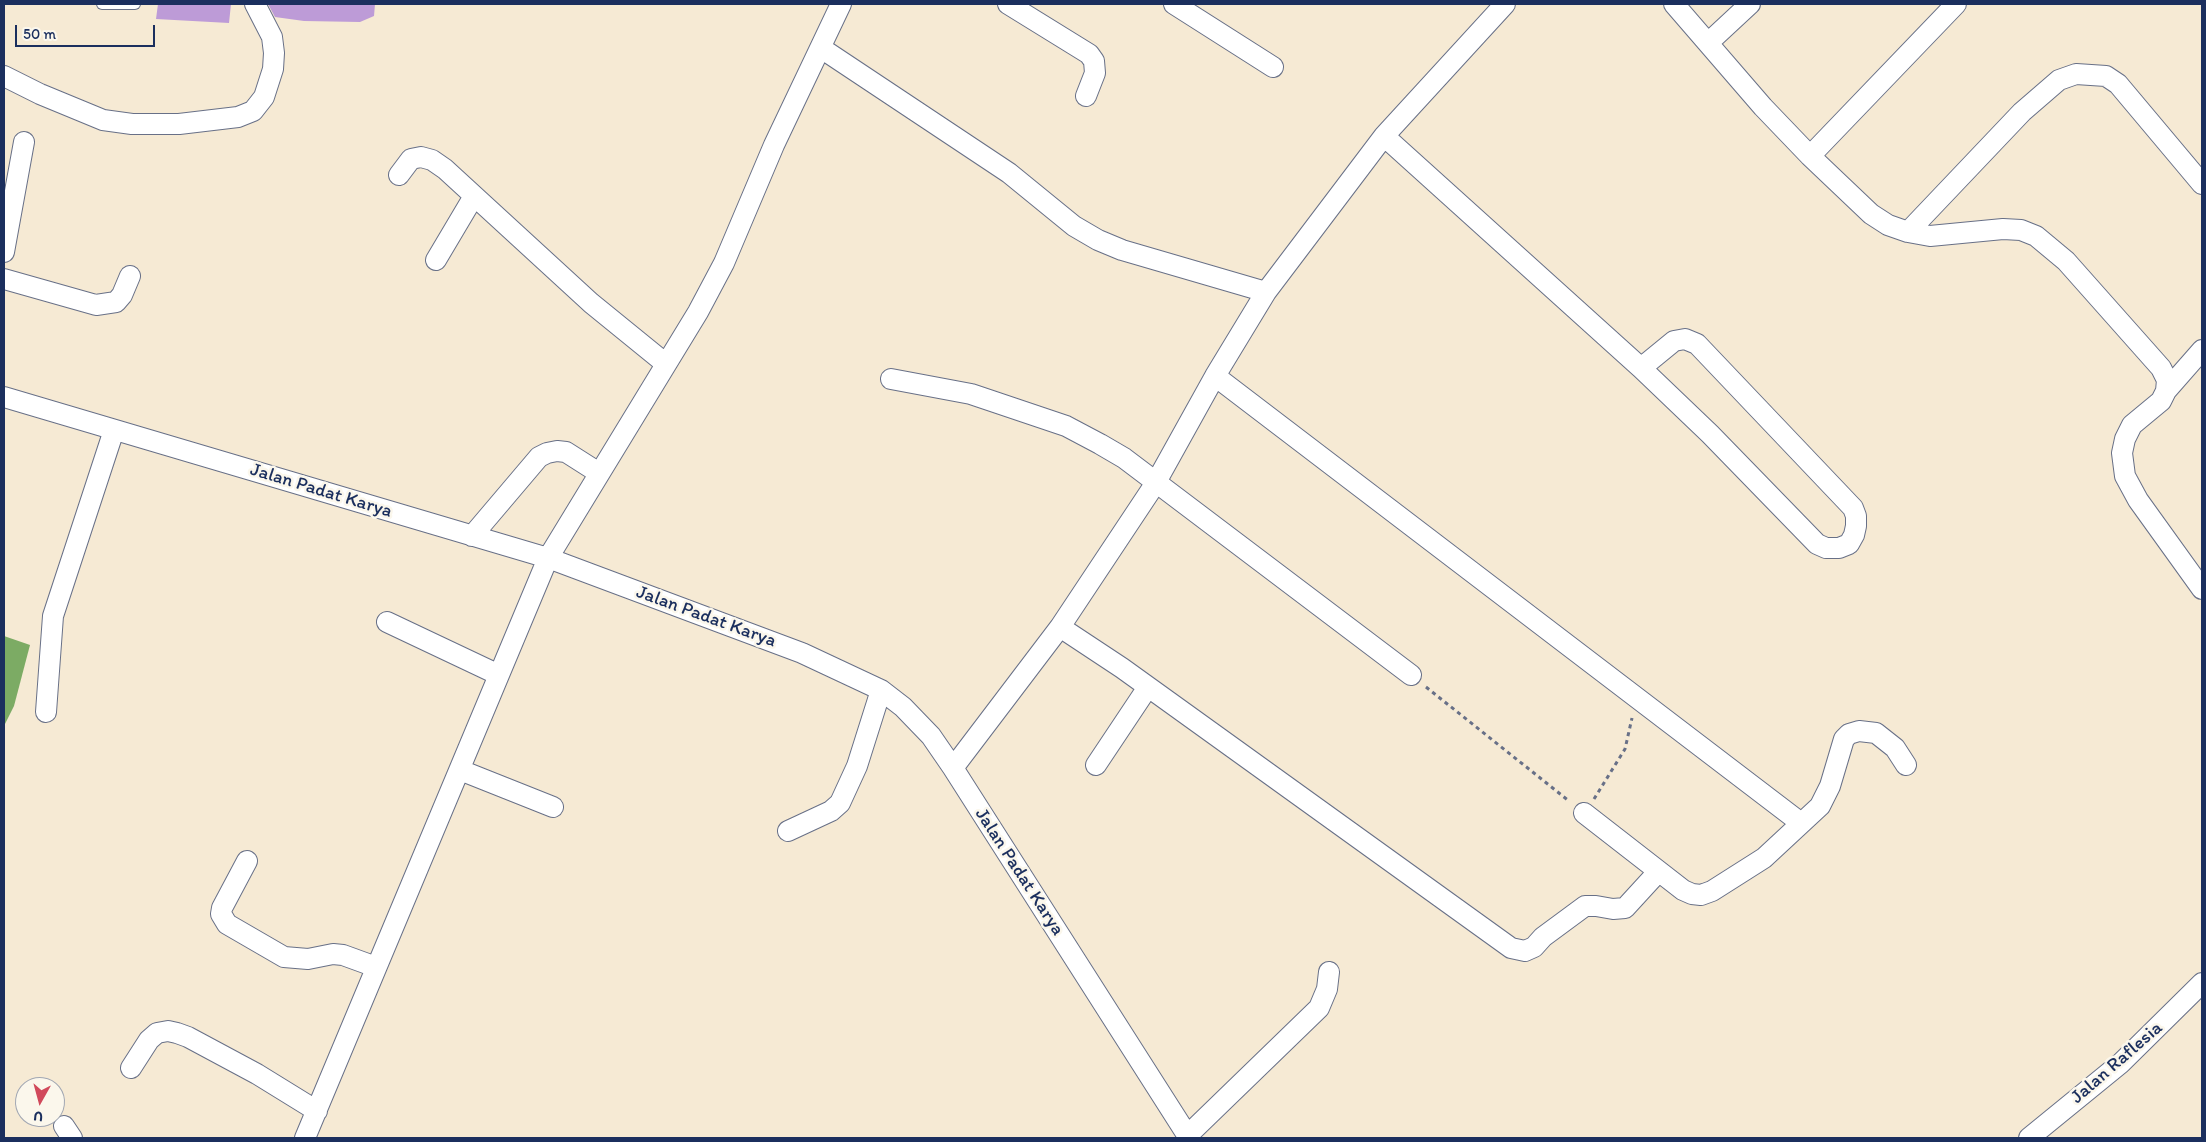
<!DOCTYPE html>
<style>
body{margin:0}
#map{position:relative;width:2206px;height:1142px;overflow:hidden;background:#f6ead4;font-family:Itim,sans-serif}
canvas{display:block}
.frame{position:absolute;inset:0;border:5px solid #1b2f5e;pointer-events:none}
.north{position:absolute;left:15px;top:1077px;width:50px;height:50px;box-sizing:border-box;background:#fbf7ec;border:1px solid #a1a7b3;border-radius:50%;rotate:187deg;font-size:14px;font-weight:700;line-height:20px;text-align:center;color:#1b2f5e}
.north::after{content:'';display:block;margin:auto;width:18px;height:22px;background:#d1495b;clip-path:polygon(50% 0,100% 100%,50% 72%,0 100%)}
.scale{position:absolute;left:15px;top:25px;width:140px;height:22px;box-sizing:border-box;border:2px solid #1b2f5e;border-top:0;padding-left:6px;font-size:15px;line-height:18px;white-space:nowrap;color:#1b2f5e;-webkit-text-stroke:4px #fbf7ec;paint-order:stroke}
</style>
<div id="map">
<canvas width="2206" height="1142"></canvas>
<div class="frame"></div>
<div class="north">U</div>
<div class="scale">50 m</div>
</div>
<script>
const g = document.querySelector('canvas').getContext('2d');
g.lineJoin = 'round';
function fill(path, color) { g.fillStyle = color; g.fill(path, 'evenodd'); }
const poly = rows => new Path2D(rows.map(r => 'M' + r).join(''));
function strokePath(path, color, width, dash) { g.strokeStyle = color; g.lineWidth = width; g.lineCap = dash ? 'butt' : 'round'; g.setLineDash(dash || []); g.stroke(path); }
function write(font, color, halo, rows, align = 'center') {
  g.font = font + ' Itim,sans-serif'; g.lineWidth = 5; g.setLineDash([]); g.textBaseline = 'middle'; g.strokeStyle = halo; g.fillStyle = color; for (const [text, x, y, turn = 0] of rows) {
    g.save(); g.translate(x, y); g.rotate((+turn || 0) * Math.PI / 180); g.textAlign = isNaN(turn) ? turn : align; if (halo) g.strokeText(text, 0, 0); g.fillText(text, 0, 0); g.restore();
  }
}
const forest = poly([
 [4,636,30,645,14,706,4,726]
]);
const building = poly([
 [158,4,231,4,229,23,156,19],
 [268,4,375,4,374,16,360,22,304,21,275,17]
]);
const path = poly([
 [1426,687,1569,801],
 [1594,799,1625,749,1632,718]
]);
const lane = poly([
 [102,4,135,4]
]);
const street = poly([
 [1008,4,1089,54,1094,61,1095,73,1086,96],
 [1174,4,1273,67],
 [1674,4,1763,107,1810,156,1871,214,1888,225,1908,232,1930,236,2003,229,2021,230,2036,236,2066,261,2161,368,2167,380,2166,391,2161,401,2132,425,2125,439,2122,453,2125,476,2138,500,2202,589],
 [1708,43,1750,4],
 [821,48,1009,173,1074,226,1098,240,1122,250,1266,292,1384,136,1505,4],
 [4,76,40,94,103,120,132,124,179,124,238,117,253,111,264,97,273,69,274,53,272,37,255,4],
 [1384,136,1641,368,1710,434,1817,544,1826,548,1839,548,1849,544,1854,535,1856,526,1856,516,1853,508,1697,344,1685,339,1674,341,1641,368],
 [1810,156,1956,4],
 [399,175,411,159,421,157,432,160,445,169,591,303,666,364],
 [1908,232,2022,112,2059,80,2076,74,2106,76,2118,84,2202,184],
 [4,252,24,142],
 [436,260,474,196],
 [4,279,96,305,116,302,122,295,130,276],
 [1215,376,1801,823],
 [891,379,971,394,1066,426,1100,444,1124,458,1411,675],
 [2166,391,2202,350],
 [4,397,548,558,802,653,881,690,903,707,931,736,953,768,1189,1138],
 [472,536,539,457,547,453,557,451,566,452,599,473],
 [387,622,499,675],
 [1060,627,1122,668,1511,948,1525,951,1534,947,1543,937,1585,906,1596,906,1613,909,1625,908,1658,872],
 [46,712,53,616,114,430],
 [1096,765,1148,687],
 [953,768,1060,627,1155,484,1215,376,1266,292],
 [460,770,553,807],
 [1584,813,1683,890,1692,894,1701,895,1712,891,1764,858,1820,806,1830,786,1844,739,1849,734,1859,731,1876,733,1895,748,1906,765],
 [788,831,831,811,840,803,857,766,881,690],
 [247,861,222,908,221,914,227,924,284,957,308,959,333,954,343,955,376,967],
 [131,1068,149,1040,157,1033,168,1031,177,1033,188,1037,257,1074,317,1111],
 [64,1126,72,1138],
 [1188,1135,1319,1008,1327,989,1329,972],
 [305,1138,548,558,698,312,724,263,774,145,841,4],
 [2029,1138,2121,1063,2202,983]
]);
const streetNames = [
 ["Jalan Padat Karya",321,491,17],
 ["Jalan Padat Karya",706,617,20],
 ["Jalan Padat Karya",1019,872,57],
 ["Jalan Raflesia",2117,1063,-41]
];
fill(forest, '#7cab64');
fill(building, '#bd9bd7');
strokePath(lane, '#687087', 12);
strokePath(street, '#687087', 22);
strokePath(path, '#687087', 3, [4, 4]);
strokePath(lane, '#fff', 10);
strokePath(street, '#fff', 20);
write('19px', '#1b2f5e', '#fbf7ec', streetNames);
</script>
